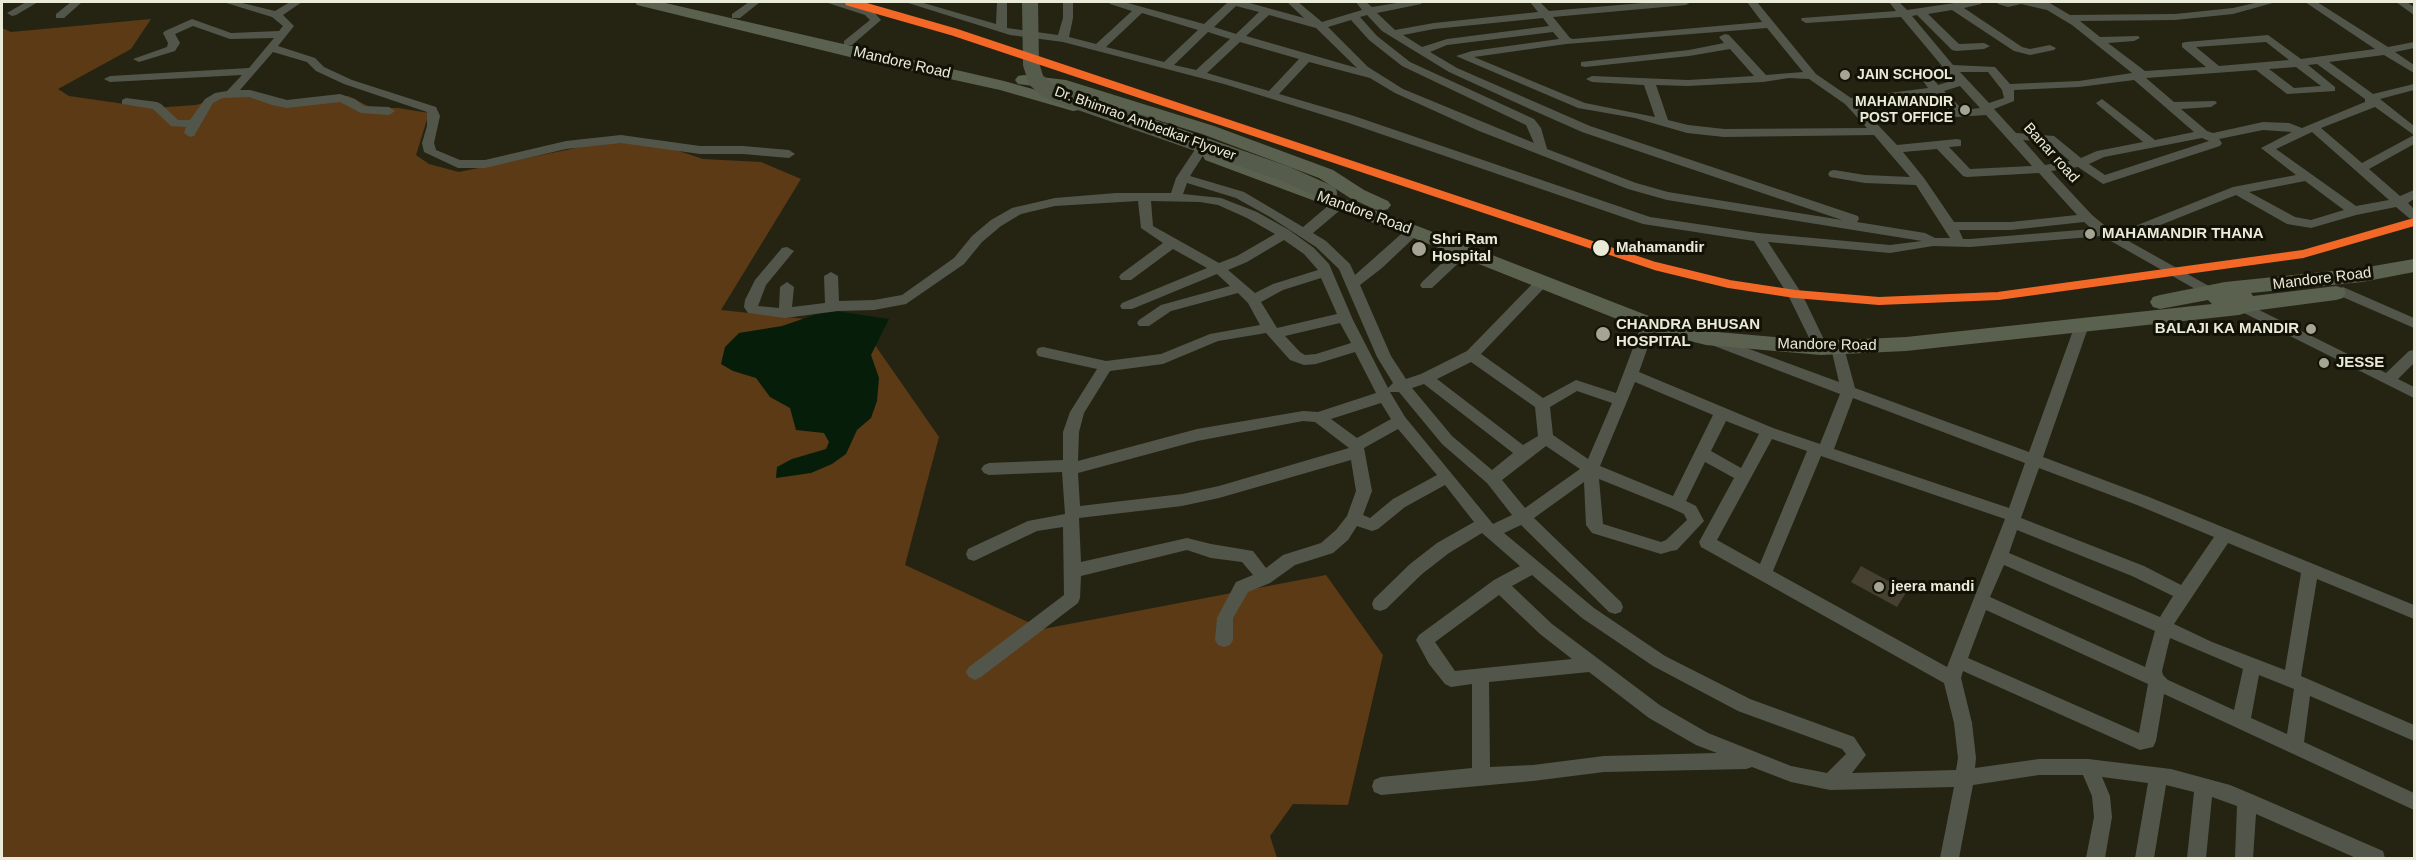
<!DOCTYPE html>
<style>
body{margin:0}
#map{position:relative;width:2416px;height:860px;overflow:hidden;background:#252413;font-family:Arial,sans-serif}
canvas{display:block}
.frame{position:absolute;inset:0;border:3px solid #eaead8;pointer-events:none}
</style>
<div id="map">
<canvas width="2416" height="860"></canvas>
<div class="frame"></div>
</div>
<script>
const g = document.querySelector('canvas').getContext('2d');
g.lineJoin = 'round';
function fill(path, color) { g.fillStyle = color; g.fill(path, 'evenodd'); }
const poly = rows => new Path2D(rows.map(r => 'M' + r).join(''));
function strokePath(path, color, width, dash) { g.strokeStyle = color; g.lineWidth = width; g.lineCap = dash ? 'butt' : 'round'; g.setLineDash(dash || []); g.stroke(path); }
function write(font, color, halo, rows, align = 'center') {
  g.font = font + ' Arial,sans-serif'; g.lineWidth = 6; g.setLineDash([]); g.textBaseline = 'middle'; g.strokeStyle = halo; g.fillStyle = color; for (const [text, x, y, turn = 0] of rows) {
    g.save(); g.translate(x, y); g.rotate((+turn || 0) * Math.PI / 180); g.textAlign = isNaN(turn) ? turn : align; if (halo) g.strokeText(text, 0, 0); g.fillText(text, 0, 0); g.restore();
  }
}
const green = poly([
 [151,19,131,49,58,89,69,96,152,108,196,105,237,93,300,103,348,96,372,108,398,108,429,113,416,155,429,164,459,172,610,141,664,146,703,159,761,162,801,179,721,310,861,325,939,437,905,565,1043,629,1326,575,1383,655,1348,805,1293,804,1270,836,1277,858,2,858,2,28,11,32]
]);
const water = poly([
 [829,310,889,319,871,355,879,378,877,401,871,418,857,430,846,454,832,464,811,473,776,478,777,467,792,459,826,449,829,442,824,433,796,430,790,408,770,397,756,378,733,371,721,364,725,347,739,333,782,326]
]);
const building = poly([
 [1861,566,1907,591,1897,607,1851,582]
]);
const minor = poly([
 [26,2,38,2,16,15,12,16,7,13,26,2],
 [71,2,82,2,64,18,56,18,56,14,71,2],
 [223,2,238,2,275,11,290,2,302,2,283,15,294,26,278,46,315,58,324,67,352,80,436,107,440,116,434,143,436,150,460,160,485,160,566,141,621,135,700,146,743,146,789,150,795,154,789,158,743,154,700,154,621,143,566,149,485,168,458,168,424,152,422,143,427,126,427,112,344,84,316,71,307,62,273,52,240,90,250,90,287,100,340,94,355,99,364,106,389,107,395,111,389,115,361,113,340,102,287,108,272,105,249,97,222,98,213,103,194,136,190,137,184,133,186,127,171,126,153,109,122,104,122,100,126,98,157,102,161,104,178,120,190,120,205,99,215,93,227,91,242,75,110,82,104,79,110,76,249,68,274,38,230,39,193,26,175,34,180,43,175,51,139,62,133,59,167,47,168,43,163,33,165,31,192,19,231,33,279,31,283,26,272,17,223,2],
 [749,2,760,2,740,18,732,18,732,14,749,2],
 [825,2,840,2,873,11,881,20,852,45,844,45,844,41,870,20,865,15,825,2],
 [905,2,920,2,996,24,997,2,1007,2,1007,28,1058,35,1063,18,1063,2,1073,2,1073,18,1069,37,1096,44,1132,11,1110,4,1109,2,1124,2,1204,24,1228,2,1246,2,1304,18,1287,2,1298,2,1322,22,1362,10,1356,2,1366,2,1372,7,1403,2,1422,2,1421,4,1377,13,1395,30,1434,23,1538,12,1530,2,1540,2,1549,11,1654,2,1691,2,1686,5,1553,17,1570,38,1573,39,1762,22,1747,2,1757,2,1816,74,1851,98,1928,88,1917,72,1919,70,1942,66,1901,17,1806,23,1801,20,1802,18,1896,11,1889,2,1899,2,1907,10,1961,2,1982,2,1981,4,1964,8,2022,47,2030,49,2050,45,2056,48,2054,50,2030,55,2014,51,1952,10,1928,14,1959,44,1984,43,1990,46,1984,49,1956,51,1952,50,1917,15,1912,16,1953,65,1995,67,2010,84,2079,81,2132,73,2072,25,2047,10,2021,4,2008,7,1998,4,1997,2,2048,2,2070,15,2175,14,2233,8,2259,2,2276,2,2233,14,2175,20,2080,21,2100,37,2138,36,2140,38,2134,41,2108,43,2145,71,2206,67,2182,47,2182,43,2186,42,2268,35,2301,59,2375,49,2305,2,2317,2,2388,47,2414,42,2414,48,2395,52,2414,65,2414,73,2384,55,2329,62,2373,94,2414,84,2414,90,2380,99,2414,126,2414,144,2369,169,2400,196,2414,190,2414,199,2408,203,2414,209,2414,219,2409,218,2396,207,2356,215,2311,228,2287,224,2236,195,2125,239,2216,290,2218,293,2216,296,2211,298,2102,236,1970,247,1933,246,1890,253,1768,242,1802,294,1828,348,1821,353,1816,352,1788,295,1754,241,1643,224,1346,122,1224,84,1063,42,1010,35,905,2],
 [1236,6,1259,12,1236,34,1214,27,1236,6],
 [1142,13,1198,30,1164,62,1106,47,1142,13],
 [1269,15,1316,28,1357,68,1246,36,1269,15],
 [1367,15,1382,31,1449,72,1530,109,1582,132,1842,220,1668,192,1636,183,1547,149,1541,128,1534,119,1410,62,1377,36,1360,17,1367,15],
 [1543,18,1549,26,1447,39,1422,47,1403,35,1434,29,1543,18],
 [1351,20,1369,40,1402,66,1526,125,1534,143,1403,89,1368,67,1328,27,1351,20],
 [1767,28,1803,72,1766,75,1729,35,1725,34,1719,37,1724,43,1689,50,1581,62,1581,66,1585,67,1689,56,1730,49,1754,76,1688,80,1592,76,1586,79,1592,82,1644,85,1655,117,1585,103,1474,57,1566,44,1767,28],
 [1208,32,1230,39,1196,70,1174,65,1208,32],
 [1553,32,1559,39,1472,51,1456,56,1578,108,1635,118,1687,133,1724,137,1874,135,1910,177,1865,175,1834,170,1830,171,1828,174,1830,177,1865,183,1916,185,1950,238,1935,238,1925,233,1857,222,1859,219,1858,216,1590,126,1457,68,1430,52,1447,45,1553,32],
 [1240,42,1299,59,1269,91,1207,73,1240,42],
 [2266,42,2289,60,2219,66,2196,47,2266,42],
 [1309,62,1370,78,1395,93,1479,131,1628,189,1667,200,1922,241,1890,245,1758,233,1650,217,1354,116,1279,94,1309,62],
 [2317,64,2365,99,2365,102,2302,128,2289,123,2263,122,2213,133,2207,131,2181,109,2211,107,2217,103,2215,101,2174,102,2146,78,2256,70,2287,94,2335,91,2335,87,2308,65,2317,64],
 [2296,67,2321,86,2294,88,2269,69,2296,67],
 [1947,72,1954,80,1938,85,1930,74,1947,72],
 [1960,72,1988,72,2002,90,2004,98,1989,103,1960,72],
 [1789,78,1809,79,1845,104,1867,128,1724,129,1688,125,1668,120,1656,85,1688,86,1763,82,1789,78],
 [2134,80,2194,132,2155,140,2102,99,2096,103,2098,105,2143,142,2097,151,2081,158,2054,136,2016,133,1994,109,2014,101,2014,90,2079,87,2134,80],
 [1960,86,1980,108,1963,110,1944,91,1960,86],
 [1933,94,1956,117,1986,115,2032,166,1970,169,1949,147,1961,146,1961,140,1957,139,1897,145,1858,104,1933,94],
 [2375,107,2414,135,2362,163,2321,128,2375,107],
 [2263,130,2292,132,2261,148,2296,175,2233,187,2115,234,2092,215,2051,171,2078,167,2103,184,2220,146,2222,143,2219,139,2263,130],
 [2312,132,2389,200,2356,206,2276,149,2312,132],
 [2202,138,2209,141,2105,175,2089,164,2104,157,2202,138],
 [2023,140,2047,142,2070,161,2045,165,2023,140],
 [1937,149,1963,176,1967,177,2039,173,2077,215,2011,222,1954,222,1924,178,1903,152,1937,149],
 [2305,181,2344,210,2311,220,2295,217,2249,192,2305,181],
 [2084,222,2092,229,1970,239,1963,239,1959,230,2011,230,2084,222],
 [2396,2,2407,2,2414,7,2414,15,2396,2],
 [1200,147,1206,151,1190,176,1244,192,1303,227,1335,200,1345,200,1346,203,1345,206,1313,233,1326,241,1350,264,1355,275,1408,228,1418,228,1420,231,1418,234,1382,268,1360,285,1391,356,1406,379,1421,374,1467,351,1537,279,1542,277,1549,282,1547,285,1481,354,1543,398,1576,380,1616,393,1642,324,1649,319,1656,324,1639,372,1773,428,1820,444,1840,394,1704,342,1702,339,1704,336,1714,336,1839,382,1831,348,1833,344,1843,344,1855,388,2029,452,2075,325,2077,322,2087,322,2089,325,2043,457,2149,497,2414,605,2414,619,2317,579,2301,676,2414,725,2414,741,2310,696,2304,742,2414,793,2414,810,2164,694,2156,741,2153,747,2140,750,1963,671,1961,678,1972,723,1976,758,1975,768,2039,759,2088,759,2171,769,2230,785,2254,795,2383,851,2385,858,2356,858,2256,814,2253,858,2235,858,2237,806,2212,797,2206,858,2187,858,2194,792,2166,785,2154,858,2135,858,2148,783,2102,777,2110,796,2112,817,2105,858,2086,858,2094,817,2092,796,2083,775,2039,775,1973,785,1959,858,1940,858,1954,787,1830,790,1791,782,1752,767,1746,769,1604,772,1533,781,1381,795,1374,792,1372,786,1374,780,1381,777,1472,768,1472,684,1451,687,1445,684,1429,664,1416,640,1419,635,1494,580,1520,566,1482,533,1449,553,1422,574,1386,609,1380,611,1374,609,1372,604,1374,599,1410,564,1437,543,1474,522,1445,485,1405,507,1378,529,1372,531,1357,526,1348,540,1333,553,1295,565,1270,583,1248,592,1233,618,1233,640,1230,645,1224,647,1218,645,1215,640,1217,618,1236,582,1253,575,1242,562,1211,558,1187,550,1081,576,1080,598,1078,603,981,677,975,680,969,677,966,672,969,667,1064,595,1063,527,1037,531,974,561,968,559,966,554,968,549,1028,521,1065,514,1062,472,989,475,984,473,981,469,984,465,989,463,1063,460,1063,432,1070,412,1097,369,1038,356,1036,352,1038,348,1043,347,1106,361,1161,354,1210,334,1260,325,1248,303,1238,293,1171,311,1149,326,1139,326,1137,323,1139,320,1161,305,1230,286,1217,274,1132,309,1122,309,1120,306,1122,303,1207,268,1173,249,1131,280,1121,280,1119,277,1121,274,1163,243,1141,228,1138,201,1055,206,1021,214,1001,226,982,242,964,264,906,304,874,310,838,311,785,318,748,313,744,307,745,300,755,280,782,248,787,247,794,251,766,285,758,306,779,308,780,287,787,282,794,287,792,307,825,303,824,276,831,272,838,276,839,301,874,300,902,295,954,258,972,236,991,220,1012,208,1055,198,1116,193,1171,193,1176,178,1196,148,1200,147],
 [1187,183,1236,198,1270,217,1316,247,1339,269,1377,357,1393,383,1388,388,1353,320,1329,264,1314,248,1289,230,1257,212,1221,198,1183,194,1187,183],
 [1151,201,1200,202,1218,205,1247,218,1275,234,1237,256,1219,263,1153,226,1151,201],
 [1284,240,1304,254,1318,270,1273,284,1255,293,1228,270,1247,262,1284,240],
 [1321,278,1337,314,1277,328,1261,302,1283,290,1321,278],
 [1340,323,1351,343,1316,354,1305,355,1300,352,1285,336,1340,323],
 [1266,333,1290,360,1304,365,1316,364,1355,352,1376,393,1318,412,1303,411,1197,429,1078,461,1079,432,1084,413,1110,371,1163,364,1218,341,1266,333],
 [1471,362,1535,407,1538,436,1523,445,1437,379,1471,362],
 [1635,382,1713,415,1673,496,1600,466,1635,382],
 [1424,384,1513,453,1492,470,1452,436,1412,388,1424,384],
 [1577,391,1612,403,1588,459,1553,435,1550,407,1577,391],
 [1390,392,1399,392,1442,444,1487,483,1512,515,1493,524,1405,417,1390,392],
 [1853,398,2025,463,2009,508,1834,449,1853,398],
 [1381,403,1391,419,1357,438,1331,419,1381,403],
 [1303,421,1315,422,1349,448,1219,486,1182,494,1080,506,1078,473,1197,441,1303,421],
 [1726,421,1759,434,1741,468,1711,451,1726,421],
 [1398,429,1437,475,1393,499,1370,518,1363,515,1372,491,1364,448,1398,429],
 [1772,439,1807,451,1760,564,1717,540,1772,439],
 [1546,446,1580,469,1525,508,1502,480,1546,446],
 [1821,456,2005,519,1947,667,1773,571,1821,456],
 [1351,460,1356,491,1347,516,1336,530,1321,543,1283,555,1266,568,1253,551,1211,544,1187,538,1081,562,1079,518,1182,506,1219,498,1351,460],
 [1705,462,1734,478,1699,542,1701,547,1944,683,1954,723,1958,758,1956,770,1852,773,1866,755,1854,737,1750,699,1665,656,1594,608,1504,533,1521,525,1609,612,1615,614,1621,612,1623,607,1621,602,1534,518,1584,482,1586,525,1592,533,1661,554,1671,551,1677,550,1704,521,1696,506,1686,501,1705,462],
 [2039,468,2137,505,2214,537,2181,585,2144,566,2021,518,2039,468],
 [1599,479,1671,508,1684,514,1687,520,1666,540,1661,542,1603,524,1599,479],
 [2017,530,2132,576,2173,596,2160,617,2009,553,2017,530],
 [2228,543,2301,573,2285,670,2212,642,2174,624,2228,543],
 [2004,565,2155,631,2145,667,1990,597,2004,565],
 [1532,575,1582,618,1653,666,1738,711,1842,749,1846,754,1827,773,1791,766,1708,733,1661,706,1552,624,1512,586,1532,575],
 [1499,595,1540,634,1572,659,1455,671,1435,642,1499,595],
 [1986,610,2148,684,2139,733,1968,658,1986,610],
 [2170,638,2243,669,2234,710,2168,680,2163,675,2162,671,2170,638],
 [1589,672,1649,718,1696,745,1717,753,1604,756,1533,765,1490,767,1489,682,1589,672],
 [2259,675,2294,689,2287,734,2251,718,2259,675],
 [1463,247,1468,248,1470,251,1468,254,1432,288,1422,288,1420,285,1422,282,1458,248,1463,247],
 [2343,287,2414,318,2414,328,2338,295,2336,292,2343,287],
 [2243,302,2386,373,2409,351,2414,350,2414,363,2398,379,2414,387,2414,398,2238,310,2236,307,2238,304,2243,302]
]);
const highway = poly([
 [635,2,661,2,1004,81,1079,102,1082,106,1079,110,1073,111,1000,90,854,58,637,5,635,2],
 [1024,75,1066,80,1214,126,1333,170,1364,190,1388,201,1391,205,1388,209,1381,211,1374,209,1350,198,1319,178,1202,134,1058,89,1018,84,1015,80,1018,76,1024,75],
 [1212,150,1420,227,1654,318,1706,331,1821,341,1906,337,2212,304,2208,300,2160,309,2153,307,2150,302,2153,297,2160,295,2225,282,2362,268,2414,259,2414,272,2362,282,2251,293,2253,296,2336,286,2343,288,2346,293,2343,298,2336,300,2252,311,2239,315,1906,351,1821,355,1706,345,1642,329,1406,235,1205,160,1203,156,1205,152,1212,150]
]);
const majorBridge = poly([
 [1030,2,1031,64,1036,80,1045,88,1056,94,1286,174,1329,193]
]);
const rail1 = poly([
 [849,2,954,32,1655,266,1729,284,1795,294,1879,301,1998,296,2303,254,2414,222]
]);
const markers = [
 [1845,75,6,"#a5a593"],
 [1965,110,6,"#a5a593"],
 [2090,234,6,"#a5a593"],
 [1601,248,9,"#eaead8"],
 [1419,249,8,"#a5a593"],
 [2311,329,6,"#a5a593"],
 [1603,334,8,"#a5a593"],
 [2324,363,6,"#a5a593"],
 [1879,587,6,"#a5a593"]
];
const farPoinames = [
 ["JAIN SCHOOL",1857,75],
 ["MAHAMANDIR",1953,102,"right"],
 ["POST OFFICE",1953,118,"right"]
];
const farStreetnames = [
 ["Dr. Bhimrao Ambedkar Flyover",1145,124,20]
];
const streetNames = [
 ["Mandore Road",902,63,13],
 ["Banar road",2051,153,48],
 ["Mandore Road",1364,213,20],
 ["Mandore Road",2322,279,-7],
 ["Mandore Road",1827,345,1]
];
const poiNames = [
 ["MAHAMANDIR THANA",2102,234],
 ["Shri Ram",1432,240],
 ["Hospital",1432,257],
 ["CHANDRA BHUSAN",1616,325],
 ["HOSPITAL",1616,342],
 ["BALAJI KA MANDIR",2299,329,"right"],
 ["JESSE",2336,363],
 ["jeera mandi",1891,587]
];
const stopNames = [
 ["Mahamandir",1616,248]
];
fill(green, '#5c3a15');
fill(water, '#061d0a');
fill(building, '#45402f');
fill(minor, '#52564a');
fill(highway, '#5b614f');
strokePath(majorBridge, '#565c4c', 16);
strokePath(rail1, '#f36827', 8);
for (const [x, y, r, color] of markers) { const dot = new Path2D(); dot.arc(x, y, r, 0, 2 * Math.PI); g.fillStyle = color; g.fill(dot); strokePath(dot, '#131206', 2); }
write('bold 14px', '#eaead8', '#131206', farPoinames, 'left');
write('14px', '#eaead8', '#131206', farStreetnames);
write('15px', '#eaead8', '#131206', streetNames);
write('bold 15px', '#eaead8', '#131206', poiNames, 'left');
write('bold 15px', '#eaead8', '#131206', stopNames, 'left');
</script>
